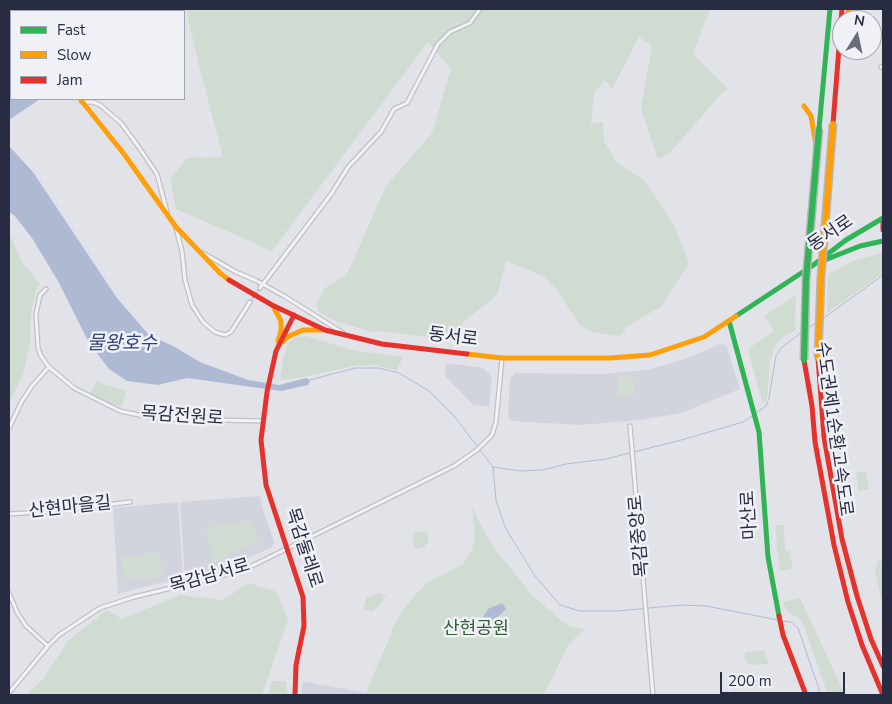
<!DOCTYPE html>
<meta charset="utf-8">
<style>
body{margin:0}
#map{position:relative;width:892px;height:704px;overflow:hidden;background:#e2e3e8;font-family:"Nunito Sans",sans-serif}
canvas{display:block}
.frame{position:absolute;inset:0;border:10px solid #272c42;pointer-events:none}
.legend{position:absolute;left:10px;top:10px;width:175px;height:90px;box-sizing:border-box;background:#eff1f7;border:1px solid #9fa2af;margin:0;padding:6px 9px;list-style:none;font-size:15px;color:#272c42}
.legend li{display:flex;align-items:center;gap:10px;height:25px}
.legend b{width:25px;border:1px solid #9fa2af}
.north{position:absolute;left:832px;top:10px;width:50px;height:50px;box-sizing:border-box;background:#eff1f7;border:1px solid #9fa2af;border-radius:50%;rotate:10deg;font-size:14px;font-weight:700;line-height:20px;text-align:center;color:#272c42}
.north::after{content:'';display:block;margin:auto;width:18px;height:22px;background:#686c7c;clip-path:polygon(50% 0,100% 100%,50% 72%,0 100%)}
.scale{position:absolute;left:720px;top:672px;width:125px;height:22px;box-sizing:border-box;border:2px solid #272c42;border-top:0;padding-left:6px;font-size:15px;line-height:18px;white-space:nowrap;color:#272c42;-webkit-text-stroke:4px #eff1f7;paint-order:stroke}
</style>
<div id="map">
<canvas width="892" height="704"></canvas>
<div class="frame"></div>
<ul class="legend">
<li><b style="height:6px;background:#30b455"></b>Fast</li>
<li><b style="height:6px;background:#ff9f0a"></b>Slow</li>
<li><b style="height:6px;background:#e5322d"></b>Jam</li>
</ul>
<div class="north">N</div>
<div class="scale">200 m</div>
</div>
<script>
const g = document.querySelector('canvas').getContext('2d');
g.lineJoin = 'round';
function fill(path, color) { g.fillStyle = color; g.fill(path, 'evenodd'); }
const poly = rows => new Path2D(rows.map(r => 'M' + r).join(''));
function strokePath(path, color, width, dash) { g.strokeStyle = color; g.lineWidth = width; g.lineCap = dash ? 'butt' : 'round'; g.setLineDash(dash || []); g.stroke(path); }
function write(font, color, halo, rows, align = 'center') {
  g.font = font + ' "Nunito Sans","Noto Sans KR",sans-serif'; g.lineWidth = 5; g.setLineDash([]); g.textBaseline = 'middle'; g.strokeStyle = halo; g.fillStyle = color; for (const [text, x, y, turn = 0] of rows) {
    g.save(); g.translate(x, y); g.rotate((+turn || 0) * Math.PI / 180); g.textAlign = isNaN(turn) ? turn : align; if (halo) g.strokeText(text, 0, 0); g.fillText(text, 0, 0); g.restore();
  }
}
const built = poly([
 [720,344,726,345,727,347,740,389,681,413,640,420,580,425,511,421,508,417,510,378,516,373,601,374,647,370,685,359],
 [447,363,483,368,489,373,492,379,489,407,473,405,445,376],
 [260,496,263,510,274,542,272,547,226,568,185,578,180,502],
 [178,502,183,578,139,588,118,594,113,508],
 [306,682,324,685,366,693,365,695,302,695,302,683]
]);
const green = poly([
 [186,9,710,9,693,54,728,89,721,94,669,154,658,159,641,108,652,46,639,37,612,89,605,80,594,93,591,123,603,122,604,141,617,163,645,181,674,225,689,263,662,306,624,328,626,331,619,336,591,332,580,325,556,289,543,276,506,261,497,295,463,322,461,341,381,331,372,332,338,322,318,312,316,303,325,288,347,274,386,186,432,133,451,69,428,42,272,251,176,209,170,179,187,158,223,157,198,62],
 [9,233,22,262,40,284,36,291,31,312,30,344,23,374,9,404],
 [883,253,883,273,827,313,828,274,855,260],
 [796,295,795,331,788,333,776,344,770,361,767,398,764,403,762,401,748,349,774,331,764,316],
 [306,336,352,350,403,357,397,370,373,365,354,366,298,378,280,380,283,358,288,344,295,337],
 [632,375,635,395,618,397,618,376],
 [97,380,104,385,126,390,122,407,111,404,90,393],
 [866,471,869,489,858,491,856,473],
 [472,507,486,535,498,553,532,595,564,623,572,627,584,629,584,630,568,645,550,683,542,695,366,695,370,682,387,644,394,625,403,610,414,596,427,583,463,564,472,550,475,537],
 [252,520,259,542,212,564,206,527],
 [776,525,784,525,785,551,789,551,793,569,780,571,778,552,781,552,777,551],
 [416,531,427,533,429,541,424,547,415,549,412,536],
 [160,553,162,577,123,580,121,556],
 [878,560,883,562,883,606,875,572],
 [248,583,277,592,288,620,262,695,26,695,43,679,69,640,107,610,122,619,180,595,223,600],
 [379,593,386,596,377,608,372,611,363,609,366,598],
 [800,598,845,695,828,695,802,621,785,609,783,602],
 [764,650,768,664,750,665,745,659,745,652],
 [273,681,286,681,287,695,269,695,271,683]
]);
const water = poly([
 [9,27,11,30,11,99,40,99,9,120],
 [9,146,33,172,117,298,149,335,173,346,200,362,248,380,279,385,306,378,310,380,308,385,281,391,187,378,158,385,127,381,109,369,89,343,58,281,32,238,14,215,9,212],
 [502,603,506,609,486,628,485,627,483,629,478,625,488,609]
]);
const stream = poly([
 [821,320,883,275],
 [808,328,816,323],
 [310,380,355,368,379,368,399,373,429,391,454,416,493,467,521,471,543,470,566,464,606,459,685,439,743,422,752,416],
 [756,413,766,406,769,398,776,356,781,348,803,331],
 [493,467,496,500,505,527,535,576,560,605,580,611,618,611,681,605,706,606,778,620],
 [782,621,791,622,798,628,821,695]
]);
const streetTunnel = poly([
 [250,302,260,288]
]);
const street = poly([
 [21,9,22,11],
 [881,67,883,66],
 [82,102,93,102,100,105,121,123,138,146,157,174,167,212],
 [176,228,182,251,185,280,192,305,203,322,215,332,225,335,231,332,250,302],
 [203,253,236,272,257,281,284,296,343,333],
 [260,288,332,193,348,167,381,132,394,109,407,103,438,44,450,32,470,23,480,9],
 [46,289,40,295,36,314,38,348,41,356,49,367,74,388,120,411,144,416,164,419,263,421],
 [630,426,653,695],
 [9,428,22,401,32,386,49,367],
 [9,514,57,511,130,502],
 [9,593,17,612,26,626,48,646,59,635,100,608,134,597,229,574,254,565,454,466,477,450,492,435,496,422,502,358],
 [9,693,48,646]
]);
const fast = poly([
 [819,129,830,9],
 [820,262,860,246,883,241],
 [736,316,812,266,846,240,883,218],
 [729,321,759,432,768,557,779,616]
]);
const slow = poly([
 [846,20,849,9],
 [80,99,124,154,176,227,220,273,229,280],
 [804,106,811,116,816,145],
 [273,306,281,321,281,331,278,341],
 [282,342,289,336,303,330,321,330],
 [467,354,502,358,610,358,650,355,704,337,736,316]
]);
const jam = poly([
 [11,9,13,11],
 [833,124,842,9],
 [883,223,883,230],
 [229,280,272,305,325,330,382,344,467,354],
 [294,315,276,351,267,392,261,440,266,485,303,597,304,626,296,665,295,695],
 [818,358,824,437,842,539,857,596,871,639,883,666],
 [804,360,812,406,815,442,834,545,848,602,862,645,883,695],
 [779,616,783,635,806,695]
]);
const fastBridge = poly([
 [804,360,806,280,819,129]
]);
const slowBridge = poly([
 [818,358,821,277,833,124]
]);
const streetNames = [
 ["동서로",831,234,-34],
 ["동서로",453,338,7],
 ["목감전원로",182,417,4],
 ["수도권제1순환고속도로",833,429,82],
 ["산현마을길",70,508,-6],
 ["마산로",750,515,-93],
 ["목감중앙로",640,536,-95],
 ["목감둘레로",303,548,72],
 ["목감남서로",210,577,-16]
];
const parkNames = [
 ["산현공원",476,630]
];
const waterNames = [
 ["물왕호수",122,344]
];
fill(built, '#d2d4dd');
fill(green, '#d0dbd2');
fill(water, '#aebad4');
strokePath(stream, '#aebad4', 1);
strokePath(streetTunnel, '#bdbec7', 3, [3, 1.5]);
strokePath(street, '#bfc0c6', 5.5);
strokePath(street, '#f2f2f4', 3);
strokePath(fast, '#30b455', 5);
strokePath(slow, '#ff9f0a', 5);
strokePath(jam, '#e5322d', 5);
strokePath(fastBridge, '#b4b6bc', 9, []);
strokePath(slowBridge, '#b4b6bc', 9, []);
strokePath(fastBridge, '#30b455', 6);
strokePath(slowBridge, '#ff9f0a', 6);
write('18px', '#272c42', '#eff1f7', streetNames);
write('18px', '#345e34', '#eff1f7', parkNames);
write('italic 19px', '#2f4378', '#eff1f7', waterNames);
</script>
